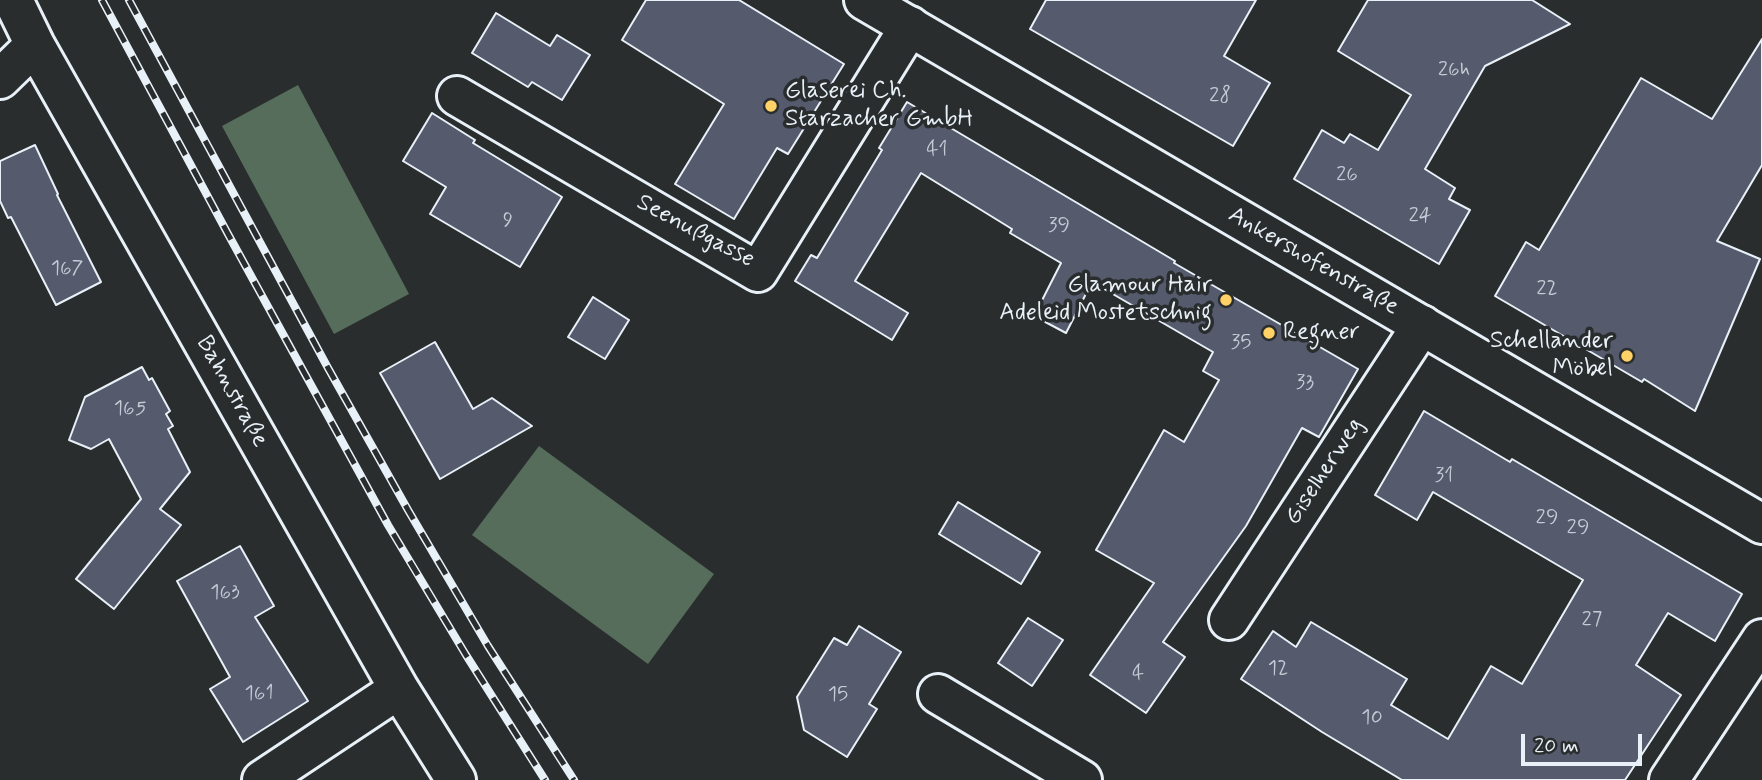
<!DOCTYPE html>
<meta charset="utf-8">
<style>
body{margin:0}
#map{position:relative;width:1762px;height:780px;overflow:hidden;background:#2a2d2e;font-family:Mynerve,sans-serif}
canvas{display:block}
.scale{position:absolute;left:1521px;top:734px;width:121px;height:32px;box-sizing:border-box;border:4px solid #e8f1f8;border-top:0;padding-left:9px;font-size:21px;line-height:24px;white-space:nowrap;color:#e8f1f8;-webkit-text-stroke:5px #2a2d2e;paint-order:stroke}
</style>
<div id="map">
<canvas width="1762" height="780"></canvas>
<div class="scale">20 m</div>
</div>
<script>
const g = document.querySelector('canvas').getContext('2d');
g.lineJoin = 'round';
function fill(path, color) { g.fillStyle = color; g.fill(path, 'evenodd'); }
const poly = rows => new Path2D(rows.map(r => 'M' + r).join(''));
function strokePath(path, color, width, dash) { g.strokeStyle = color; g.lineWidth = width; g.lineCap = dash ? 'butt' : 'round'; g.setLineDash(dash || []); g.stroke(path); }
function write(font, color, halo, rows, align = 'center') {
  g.font = font + ' Mynerve,sans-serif'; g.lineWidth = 7; g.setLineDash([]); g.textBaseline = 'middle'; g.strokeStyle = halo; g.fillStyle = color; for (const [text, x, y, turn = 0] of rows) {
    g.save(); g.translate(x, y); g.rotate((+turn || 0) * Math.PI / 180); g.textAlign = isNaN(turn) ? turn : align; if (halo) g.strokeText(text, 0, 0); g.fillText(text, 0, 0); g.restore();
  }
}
const green = poly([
 [298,85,409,294,334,334,222,126],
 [539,446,714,574,648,664,472,535]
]);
const building = poly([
 [646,0,739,0,844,64,788,154,777,148,734,219,675,184,724,104,622,40,646,0],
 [1046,0,1256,0,1224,56,1270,83,1233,146,1030,29,1046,0],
 [1368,0,1532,0,1570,24,1485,66,1425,169,1455,188,1449,199,1470,210,1439,264,1294,179,1322,130,1344,143,1350,134,1378,150,1411,95,1338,51,1368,0],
 [496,13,550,46,557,35,590,55,562,100,532,82,528,87,472,53,496,13],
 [1762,39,1762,165,1717,241,1760,259,1695,411,1644,379,1642,382,1495,296,1526,242,1539,250,1641,78,1712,119,1762,39],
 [907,102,1175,261,1174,263,1358,369,1319,437,1302,428,1246,526,1163,642,1185,657,1146,713,1090,675,1154,583,1096,550,1164,430,1184,442,1219,380,1203,371,1213,352,1092,282,1066,333,1034,316,1061,263,1010,233,1012,229,921,173,855,281,908,313,892,340,795,281,811,255,817,258,882,150,879,148,907,102],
 [432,113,475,140,473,143,562,197,520,267,430,214,446,187,403,161,432,113],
 [35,145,58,194,57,195,101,282,56,305,11,217,8,218,0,201,0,161,35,145],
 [593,297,629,320,605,359,568,337,593,297],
 [435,342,473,409,492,398,532,426,440,479,380,373,435,342],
 [142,367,149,380,152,378,170,411,166,414,173,426,168,429,190,472,160,509,181,525,114,609,76,579,141,499,109,439,91,449,69,440,85,397,142,367],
 [1424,411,1510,462,1512,459,1742,594,1715,641,1668,613,1636,665,1681,695,1625,780,1402,780,1322,732,1241,679,1273,631,1296,647,1311,622,1407,679,1391,705,1448,739,1491,666,1522,684,1583,580,1433,492,1417,520,1375,495,1424,411],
 [958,502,1040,552,1021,584,939,534,958,502],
 [240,546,274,606,255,617,308,701,243,742,210,689,230,677,177,581,240,546],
 [1028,618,1063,640,1032,686,998,663,1028,618],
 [859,626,901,652,869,704,877,709,847,757,804,730,797,697,834,638,847,645,859,626]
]);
const minor = poly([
 [13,0,35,45,399,689,456,780],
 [0,79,35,45],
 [457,96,758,272,910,26],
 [1229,620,1422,325],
 [938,694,1082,780],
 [262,780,399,689],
 [1669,780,1762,639]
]);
const tertiary = poly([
 [864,0,1762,524]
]);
const rail = poly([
 [102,0,228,234,388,525,466,655,545,780],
 [129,0,328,368,408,510,488,646,574,780]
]);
const markers = [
 [771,106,7,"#ffd166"],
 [1226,300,7,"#ffd166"],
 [1269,333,7,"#ffd166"],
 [1627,356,7,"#ffd166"]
];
const numberNames = [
 ["26h",1454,71],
 ["28",1220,97],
 ["41",937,151],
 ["26",1347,176],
 ["24",1420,217],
 ["9",508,222],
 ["39",1059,227],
 ["167",67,270],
 ["22",1547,290],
 ["35",1241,344],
 ["33",1305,384],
 ["165",130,410],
 ["31",1444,477],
 ["29",1547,519],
 ["29",1578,529],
 ["163",225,594],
 ["27",1592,621],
 ["12",1278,670],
 ["4",1138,675],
 ["161",259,695],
 ["15",838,696],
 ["10",1372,719]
];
const poiNames = [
 ["Glaserei Ch.",785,92],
 ["Starzacher GmbH",785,120],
 ["Glamour Hair",1212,286,"right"],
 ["Adeleid Mostetschnig",1212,314,"right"],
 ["Regner",1283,333],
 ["Schellander",1613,342,"right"],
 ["Möbel",1613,370,"right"]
];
const streetNames = [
 ["Seenußgasse",695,232,28],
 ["Ankershofenstraße",1313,262,30],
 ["Bahnstraße",231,392,61],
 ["Giselherweg",1325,472,-57]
];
fill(green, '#556d5a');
fill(building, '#555a6c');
strokePath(building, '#e8f1f8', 2);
strokePath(minor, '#e8f1f8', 44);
strokePath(tertiary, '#e8f1f8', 44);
strokePath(minor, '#2a2d2e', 38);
strokePath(tertiary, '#2a2d2e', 38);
strokePath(rail, '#e8f1f8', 8);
strokePath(rail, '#2a2d2e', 5, [16]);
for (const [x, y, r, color] of markers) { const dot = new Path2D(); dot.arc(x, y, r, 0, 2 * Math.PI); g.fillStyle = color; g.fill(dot); strokePath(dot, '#2a2d2e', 2.5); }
write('21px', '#c3cbd5', null, numberNames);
write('24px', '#e8f1f8', '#2a2d2e', poiNames, 'left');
write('24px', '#e8f1f8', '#2a2d2e', streetNames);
</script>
